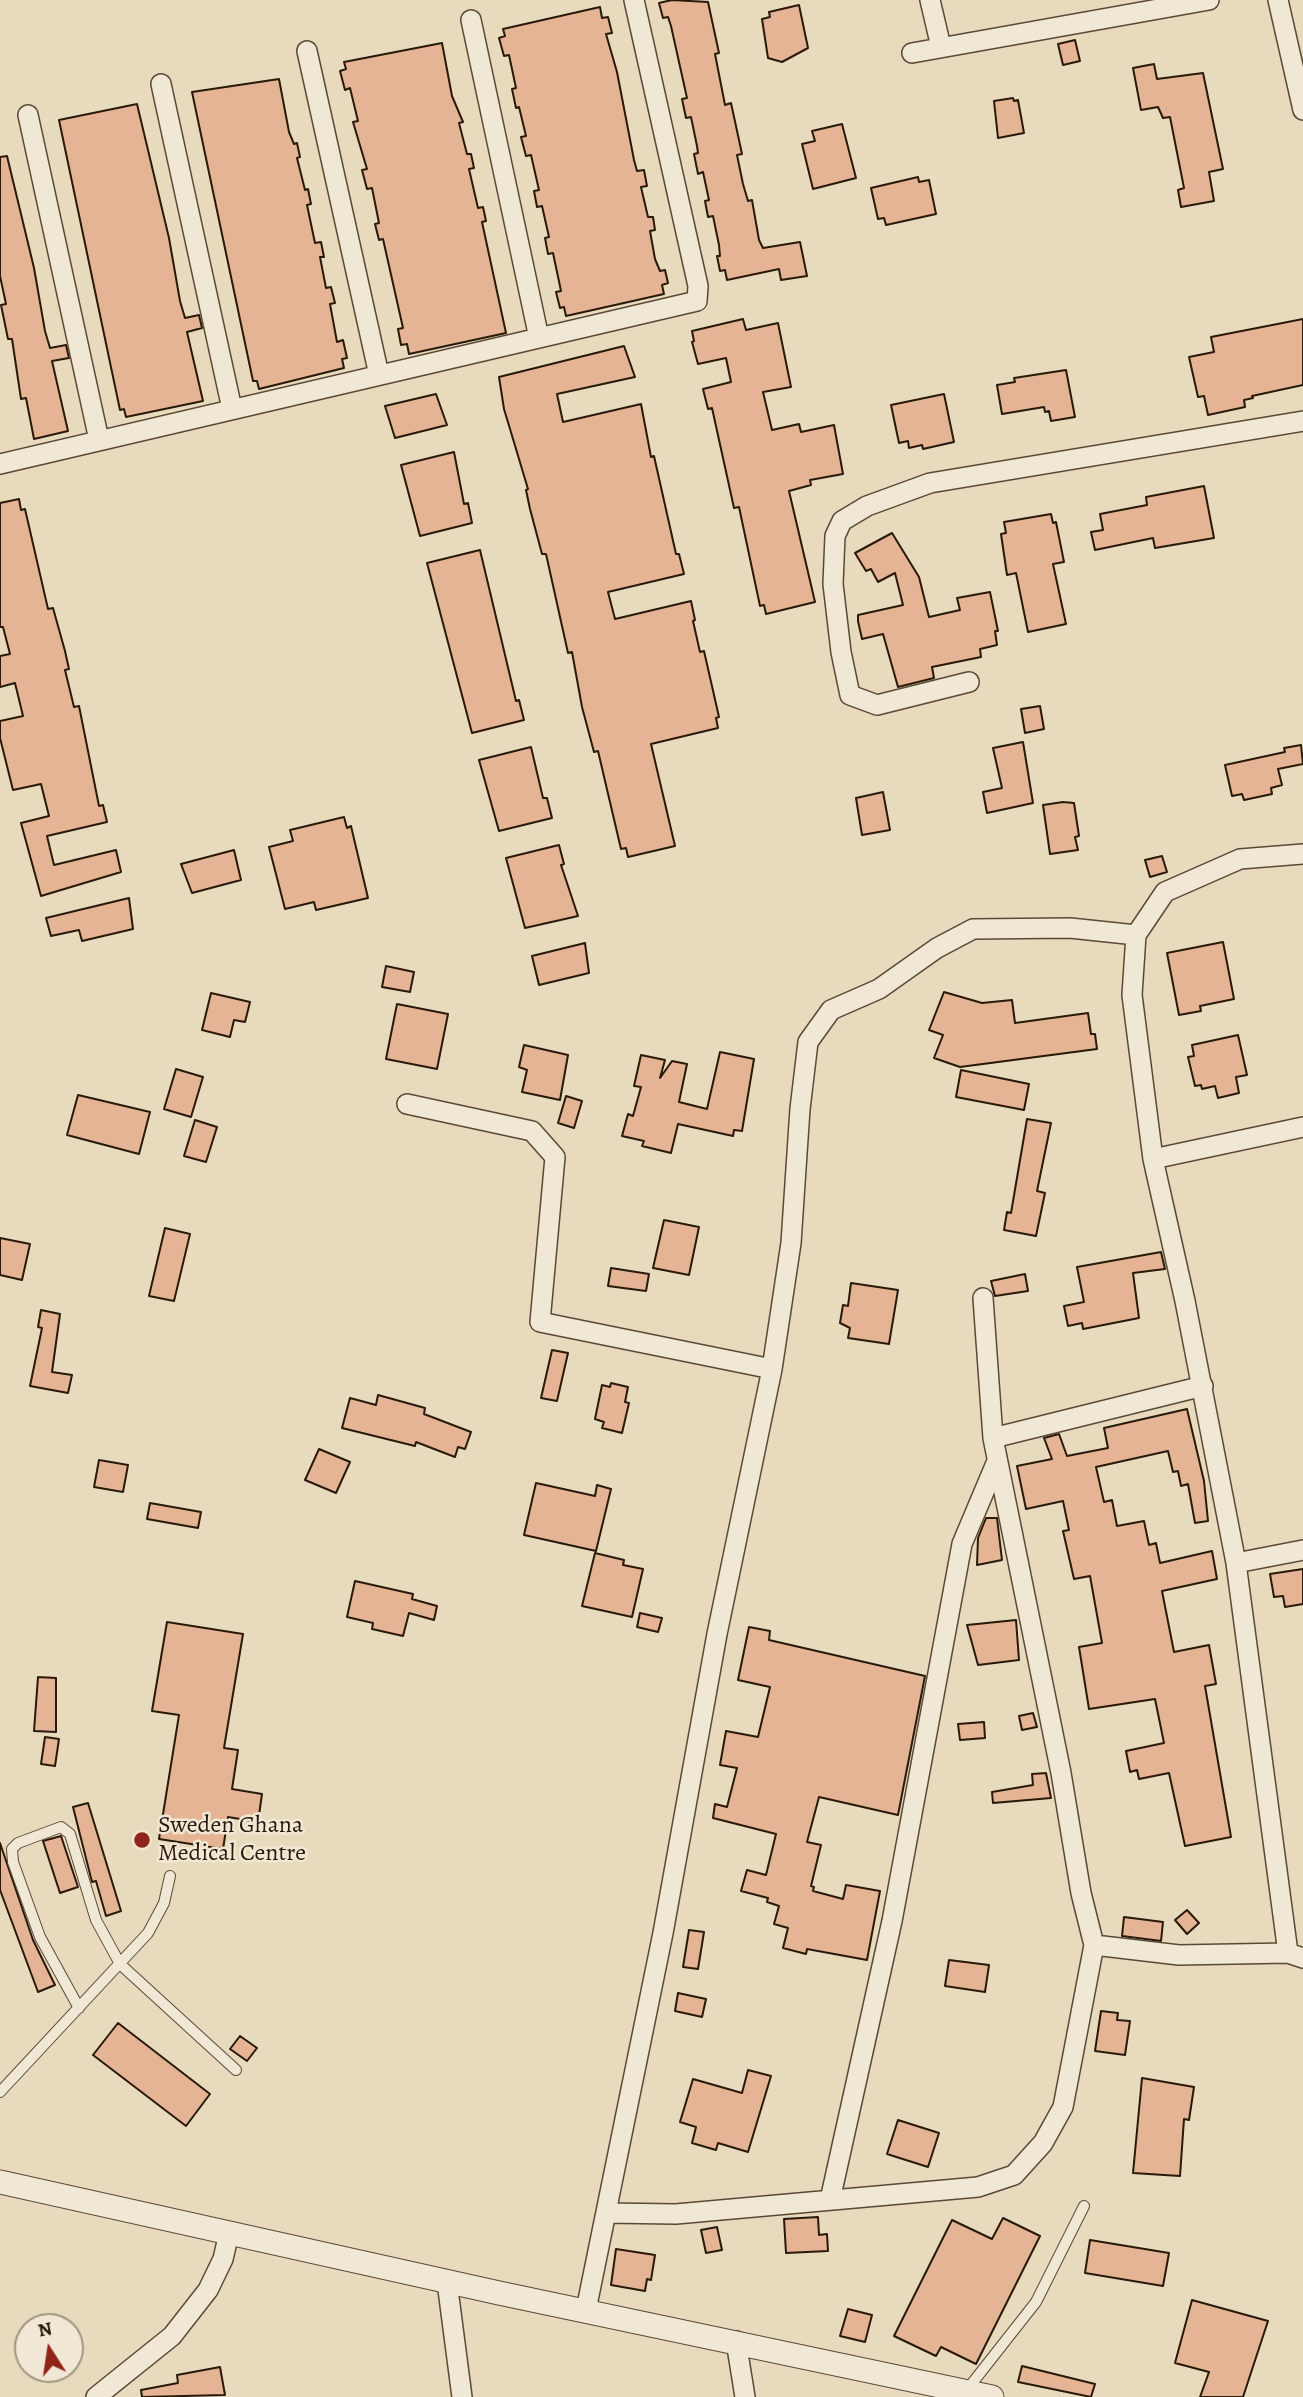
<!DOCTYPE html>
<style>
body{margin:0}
#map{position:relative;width:1303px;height:2397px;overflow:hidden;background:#e8dabd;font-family:Alegreya,serif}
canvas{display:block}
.north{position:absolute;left:14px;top:2313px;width:70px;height:70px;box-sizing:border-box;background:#f0e7d4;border:2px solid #a09583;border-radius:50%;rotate:348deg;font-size:19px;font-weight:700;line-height:28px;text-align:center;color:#291909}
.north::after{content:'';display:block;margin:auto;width:24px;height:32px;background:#8f2418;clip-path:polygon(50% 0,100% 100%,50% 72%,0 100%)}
</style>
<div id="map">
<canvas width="1303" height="2397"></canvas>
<div class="north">N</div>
</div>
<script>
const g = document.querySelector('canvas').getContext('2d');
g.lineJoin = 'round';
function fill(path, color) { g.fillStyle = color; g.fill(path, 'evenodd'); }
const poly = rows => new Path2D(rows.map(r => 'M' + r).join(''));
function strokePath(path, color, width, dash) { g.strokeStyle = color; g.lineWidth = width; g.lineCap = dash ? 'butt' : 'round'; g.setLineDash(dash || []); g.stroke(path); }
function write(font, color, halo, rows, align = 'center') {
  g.font = font + ' Alegreya,serif'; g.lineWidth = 5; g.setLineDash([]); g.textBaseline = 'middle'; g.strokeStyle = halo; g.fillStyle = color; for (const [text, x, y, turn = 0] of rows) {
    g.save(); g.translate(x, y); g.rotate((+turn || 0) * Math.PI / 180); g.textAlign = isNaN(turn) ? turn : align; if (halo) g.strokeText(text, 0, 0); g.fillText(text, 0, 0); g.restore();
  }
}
const building = poly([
 [672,0,708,2,719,53,715,54,725,105,731,103,742,154,737,155,743,184,748,201,752,200,759,240,763,248,800,242,807,276,781,280,779,269,727,280,725,270,720,271,717,256,720,256,719,245,713,216,708,217,705,201,709,200,703,172,698,174,694,154,698,153,697,146,691,117,686,118,682,99,687,98,671,26,668,17,663,18,659,3,672,0],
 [799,5,808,48,782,62,768,58,762,19,770,17,769,12,799,5],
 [600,7,602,18,608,17,612,33,606,34,617,72,634,160,637,171,644,170,647,186,641,187,648,217,653,217,655,230,650,231,655,259,660,271,665,270,668,283,662,285,664,294,566,316,564,307,560,308,556,292,561,291,553,253,548,254,545,238,549,237,542,206,537,207,534,191,539,190,531,155,526,156,521,137,526,136,519,107,516,108,512,89,516,88,509,55,504,56,499,38,505,36,503,29,600,7],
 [1075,40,1080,61,1063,65,1058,44,1075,40],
 [442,43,452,96,463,122,459,123,467,154,471,154,474,168,469,169,478,208,483,207,486,221,482,222,506,333,409,354,407,344,401,345,398,329,403,328,383,239,379,240,375,224,379,223,372,188,367,189,362,170,367,169,353,122,358,121,350,88,345,90,340,71,346,69,344,62,442,43],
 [1154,64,1157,79,1203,73,1223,169,1209,172,1214,201,1181,207,1178,190,1184,188,1170,117,1163,118,1158,107,1141,110,1133,68,1154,64],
 [279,79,289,132,294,144,297,143,300,157,297,158,305,190,308,189,311,204,307,205,315,243,321,242,324,257,320,257,326,288,331,287,335,303,330,304,337,342,343,340,347,358,342,359,344,368,259,389,257,381,253,381,192,92,279,79],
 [1013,98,1014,101,1018,100,1024,133,998,138,994,101,1013,98],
 [137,104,169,238,180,301,185,318,199,315,202,328,187,332,203,401,126,417,124,409,120,410,59,120,137,104],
 [842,124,856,178,813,189,802,144,815,141,812,131,842,124],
 [7,156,34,268,45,331,50,348,66,345,69,358,52,361,68,431,34,439,26,398,21,399,12,339,8,339,1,305,6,304,0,276,0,157,7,156],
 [918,177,919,182,929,180,936,214,886,225,884,218,878,219,871,188,918,177],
 [743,319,746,330,778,323,791,387,763,392,772,430,799,424,801,432,834,425,843,474,810,480,811,485,789,491,815,602,766,614,764,605,760,606,739,507,734,508,712,408,708,409,703,389,731,382,726,358,698,364,692,342,694,341,692,331,743,319],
 [1303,319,1303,385,1252,396,1253,398,1244,400,1245,407,1208,415,1204,396,1198,397,1189,357,1214,352,1211,337,1303,319],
 [624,346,635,377,557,394,563,422,641,404,651,457,654,456,676,554,679,554,684,574,608,592,615,619,691,601,695,620,693,621,700,652,704,651,719,717,716,718,718,728,651,744,675,846,628,857,626,848,621,849,598,751,594,752,582,707,572,652,568,653,546,554,542,554,530,509,526,490,528,489,504,409,499,377,624,346],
 [1066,370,1075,417,1051,421,1049,411,1045,412,1044,407,1002,414,997,385,1015,382,1014,378,1066,370],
 [436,394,447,425,395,438,385,406,436,394],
 [944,394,954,442,923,449,922,445,909,448,908,441,899,443,891,405,944,394],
 [454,452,464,504,468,503,472,523,420,536,401,465,454,452],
 [1204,486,1214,538,1155,548,1153,538,1095,550,1091,532,1103,530,1100,514,1147,505,1146,497,1204,486],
 [19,499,21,510,25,509,48,609,53,608,65,651,69,669,65,670,74,707,79,706,99,806,103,805,107,822,47,836,54,865,116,850,121,872,41,896,21,823,49,816,41,784,13,790,0,738,0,721,23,716,15,683,0,687,0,656,10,654,3,627,0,627,0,503,19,499],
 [1051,514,1053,523,1056,522,1064,562,1053,564,1066,624,1028,632,1016,573,1007,575,1001,534,1006,533,1004,522,1051,514],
 [892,533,919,577,929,617,960,610,957,598,990,592,998,631,995,631,997,645,980,649,981,657,932,667,934,678,898,687,883,634,862,639,858,621,858,615,903,605,895,573,878,582,871,569,866,571,855,553,892,533],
 [480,550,516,701,519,700,524,720,472,733,427,563,480,550],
 [1040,706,1044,729,1025,733,1021,709,1040,706],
 [1023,742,1033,803,987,813,983,792,1002,788,993,748,1023,742],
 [1301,745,1303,764,1278,769,1282,785,1271,788,1272,794,1244,800,1242,794,1232,796,1225,765,1285,752,1284,748,1301,745],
 [531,747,543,798,547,798,552,818,499,831,479,760,531,747],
 [883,792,890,830,862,835,856,798,883,792],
 [1063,802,1074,803,1079,836,1075,837,1078,850,1050,854,1043,805,1063,802],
 [344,817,347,828,351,826,368,898,316,910,314,902,285,909,269,847,293,841,290,830,344,817],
 [559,845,564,864,561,865,578,916,525,928,506,858,559,845],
 [234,850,241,880,192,893,181,864,234,850],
 [1162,856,1167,872,1150,877,1145,860,1162,856],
 [129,898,133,929,82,941,79,930,51,936,46,918,129,898],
 [1223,942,1234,999,1200,1006,1201,1011,1179,1015,1167,953,1223,942],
 [585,943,589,973,539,985,532,956,585,943],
 [386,966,414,972,410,992,382,987,386,966],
 [944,992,982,1003,1012,1000,1015,1023,1088,1013,1091,1034,1095,1034,1097,1049,960,1067,934,1058,943,1035,929,1030,944,992],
 [211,993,250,1002,245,1022,234,1020,230,1037,202,1030,211,993],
 [397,1004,448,1014,437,1069,386,1059,397,1004],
 [1238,1035,1247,1075,1236,1077,1239,1093,1218,1098,1215,1086,1202,1089,1201,1085,1195,1086,1188,1057,1194,1056,1192,1045,1238,1035],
 [524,1045,568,1055,560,1100,522,1092,527,1070,519,1067,524,1045],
 [720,1052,754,1059,742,1131,734,1130,733,1136,678,1124,671,1153,642,1146,644,1141,622,1136,628,1114,633,1116,641,1087,634,1086,641,1055,665,1060,660,1078,672,1061,687,1064,679,1102,707,1109,720,1052],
 [176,1069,203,1077,191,1117,164,1109,176,1069],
 [961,1070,1029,1084,1024,1110,956,1097,961,1070],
 [78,1095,150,1112,139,1154,67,1135,78,1095],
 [566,1096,582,1101,574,1128,558,1123,566,1096],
 [1027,1119,1051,1123,1037,1191,1045,1193,1036,1236,1004,1230,1007,1212,1011,1213,1027,1119],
 [195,1120,217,1127,206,1162,184,1156,195,1120],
 [664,1220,699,1227,689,1275,653,1268,664,1220],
 [165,1228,190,1234,174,1301,149,1296,165,1228],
 [0,1238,30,1244,22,1280,0,1275,0,1238],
 [1161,1252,1165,1269,1133,1273,1139,1318,1083,1329,1082,1323,1068,1326,1064,1306,1084,1302,1077,1267,1161,1252],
 [611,1268,649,1274,646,1291,608,1286,611,1268],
 [1025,1274,1028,1291,995,1296,991,1281,1025,1274],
 [851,1283,898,1290,889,1344,848,1338,850,1328,840,1323,843,1305,848,1306,851,1283],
 [41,1310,60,1314,52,1372,72,1375,68,1393,30,1386,42,1328,38,1327,41,1310],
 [552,1350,568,1353,557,1401,541,1398,552,1350],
 [611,1383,628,1387,625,1402,629,1403,622,1433,602,1428,604,1422,595,1419,602,1385,610,1387,611,1383],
 [378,1395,425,1408,424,1414,471,1432,465,1449,458,1447,455,1457,416,1442,415,1446,342,1428,350,1398,376,1405,378,1395],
 [1187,1409,1204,1481,1208,1521,1195,1523,1188,1484,1181,1486,1178,1471,1173,1472,1168,1451,1096,1467,1104,1502,1112,1500,1117,1526,1144,1521,1149,1545,1156,1543,1160,1563,1212,1551,1217,1579,1162,1591,1174,1652,1209,1645,1216,1684,1205,1686,1231,1837,1185,1846,1169,1773,1139,1779,1137,1770,1130,1772,1126,1751,1164,1743,1155,1699,1089,1709,1079,1647,1102,1643,1090,1576,1074,1579,1063,1531,1069,1530,1063,1501,1026,1509,1017,1466,1052,1459,1044,1438,1059,1434,1067,1456,1108,1448,1104,1428,1187,1409],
 [319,1449,350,1462,336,1493,305,1480,319,1449],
 [99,1460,128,1465,123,1492,94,1487,99,1460],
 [536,1483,595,1496,597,1485,611,1489,596,1551,524,1535,536,1483],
 [150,1503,201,1512,198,1528,147,1519,150,1503],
 [986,1518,997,1518,1002,1560,977,1565,978,1538,986,1518],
 [595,1553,624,1560,623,1565,643,1569,632,1617,582,1606,595,1553],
 [1303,1569,1303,1604,1285,1607,1283,1596,1274,1597,1270,1574,1303,1569],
 [355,1581,413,1594,412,1599,437,1606,434,1620,409,1613,403,1636,372,1629,373,1623,347,1617,355,1581],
 [640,1613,662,1618,658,1632,637,1627,640,1613],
 [1016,1620,1019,1660,978,1665,967,1625,1016,1620],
 [167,1622,243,1634,224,1748,238,1750,232,1789,262,1794,258,1822,228,1817,223,1849,159,1839,179,1715,152,1711,167,1622],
 [749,1627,770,1631,769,1640,925,1676,898,1815,819,1797,807,1842,821,1845,811,1886,814,1887,813,1891,843,1899,846,1885,880,1891,867,1960,807,1949,806,1954,783,1948,788,1928,774,1924,779,1906,767,1902,768,1898,741,1891,747,1870,766,1875,776,1834,713,1818,715,1804,727,1807,737,1768,720,1765,726,1731,758,1737,770,1687,738,1680,749,1627],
 [38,1677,56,1678,56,1732,34,1731,38,1677],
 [1033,1713,1037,1727,1022,1730,1019,1716,1033,1713],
 [984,1722,985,1738,960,1740,958,1724,984,1722],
 [45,1737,59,1739,55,1766,41,1764,45,1737],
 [1046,1773,1051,1798,993,1803,992,1792,1033,1785,1032,1774,1046,1773],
 [88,1803,121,1911,106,1916,96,1881,92,1882,73,1807,88,1803],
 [61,1836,78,1887,60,1893,43,1841,61,1836],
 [0,1843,33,1940,55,1985,38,1992,0,1890,0,1843],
 [1187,1910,1199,1923,1187,1934,1175,1920,1187,1910],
 [1124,1917,1163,1922,1161,1941,1122,1936,1124,1917],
 [689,1930,704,1932,698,1969,683,1967,689,1930],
 [949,1960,989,1965,985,1992,945,1986,949,1960],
 [678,1993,706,1999,702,2017,675,2011,678,1993],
 [1101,2011,1118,2013,1117,2020,1130,2021,1125,2055,1095,2051,1101,2011],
 [118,2023,210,2094,186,2126,93,2055,118,2023],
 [240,2036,257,2048,247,2061,230,2049,240,2036],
 [748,2070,771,2076,748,2152,718,2143,716,2150,692,2143,696,2127,680,2122,693,2079,742,2093,748,2070],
 [1142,2078,1194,2087,1189,2120,1184,2119,1180,2176,1133,2173,1142,2078],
 [898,2120,939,2133,928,2167,887,2154,898,2120],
 [818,2217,819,2235,827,2234,828,2251,786,2253,784,2219,818,2217],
 [1003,2218,1040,2236,976,2364,941,2347,936,2356,894,2336,952,2220,992,2239,1003,2218],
 [717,2227,722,2250,706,2253,701,2230,717,2227],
 [1090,2240,1169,2253,1163,2286,1085,2273,1090,2240],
 [616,2249,655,2255,651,2280,647,2279,645,2291,611,2285,616,2249],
 [1192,2300,1268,2321,1243,2397,1200,2397,1209,2372,1175,2363,1192,2300],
 [848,2309,872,2315,865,2342,840,2336,848,2309],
 [1022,2366,1095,2384,1091,2397,1018,2382,1022,2366],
 [220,2367,225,2395,142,2397,141,2390,178,2383,177,2375,220,2367]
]);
const service = poly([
 [79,2008,40,1937,13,1862,12,1849,18,1843,61,1827,70,1834,96,1920,120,1964,236,2070],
 [0,2092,148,1933,164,1903,170,1876],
 [966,2391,1036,2302,1084,2206]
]);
const minor = poly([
 [930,0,941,47],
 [1278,0,1303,110],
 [471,20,539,338],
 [307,51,379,375],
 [912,53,1209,0],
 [161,84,232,409],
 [28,115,99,440],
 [0,464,697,301,698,286,634,0],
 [969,682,877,705,850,695,841,652,833,584,835,536,842,521,867,506,930,483,1303,421],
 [407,1104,532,1131,555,1157,540,1322,772,1369],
 [1153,1159,1303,1127],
 [993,1438,1203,1386],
 [1236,1563,1303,1550],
 [1094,1945,1179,1955,1288,1953,1303,1958],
 [1288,1953,1236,1563,1185,1301,1153,1159,1132,995,1136,935,1165,892,1240,859,1303,854],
 [830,2200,892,1921,962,1544,997,1461],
 [606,2213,676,2214,978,2187,1014,2175,1043,2143,1063,2107,1094,1945,1081,1893,1061,1773,993,1438,983,1298],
 [447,2282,462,2397],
 [586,2310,663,1933,717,1634,772,1369,791,1243,800,1109,808,1042,831,1010,879,989,937,948,973,929,1070,928,1136,935],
 [736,2341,745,2397],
 [96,2397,172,2336,208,2290,223,2259,229,2233]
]);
const tertiary = poly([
 [0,2182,499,2293,992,2397]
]);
const markers = [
 [142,1840,9,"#8f2418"]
];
const poiNames = [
 ["Sweden Ghana",158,1826],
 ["Medical Centre",158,1854]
];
fill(building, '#e4b495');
strokePath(building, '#291909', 2);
strokePath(service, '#594936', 12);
strokePath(minor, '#594936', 22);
strokePath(tertiary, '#594936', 25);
strokePath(service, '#f0e7d4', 10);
strokePath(minor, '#f0e7d4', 19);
strokePath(tertiary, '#f0e7d4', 23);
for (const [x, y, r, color] of markers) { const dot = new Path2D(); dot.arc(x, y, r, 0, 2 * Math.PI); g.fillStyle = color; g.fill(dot); strokePath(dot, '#f0e7d4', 2.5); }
write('24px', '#291909', '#f0e7d4', poiNames, 'left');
</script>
